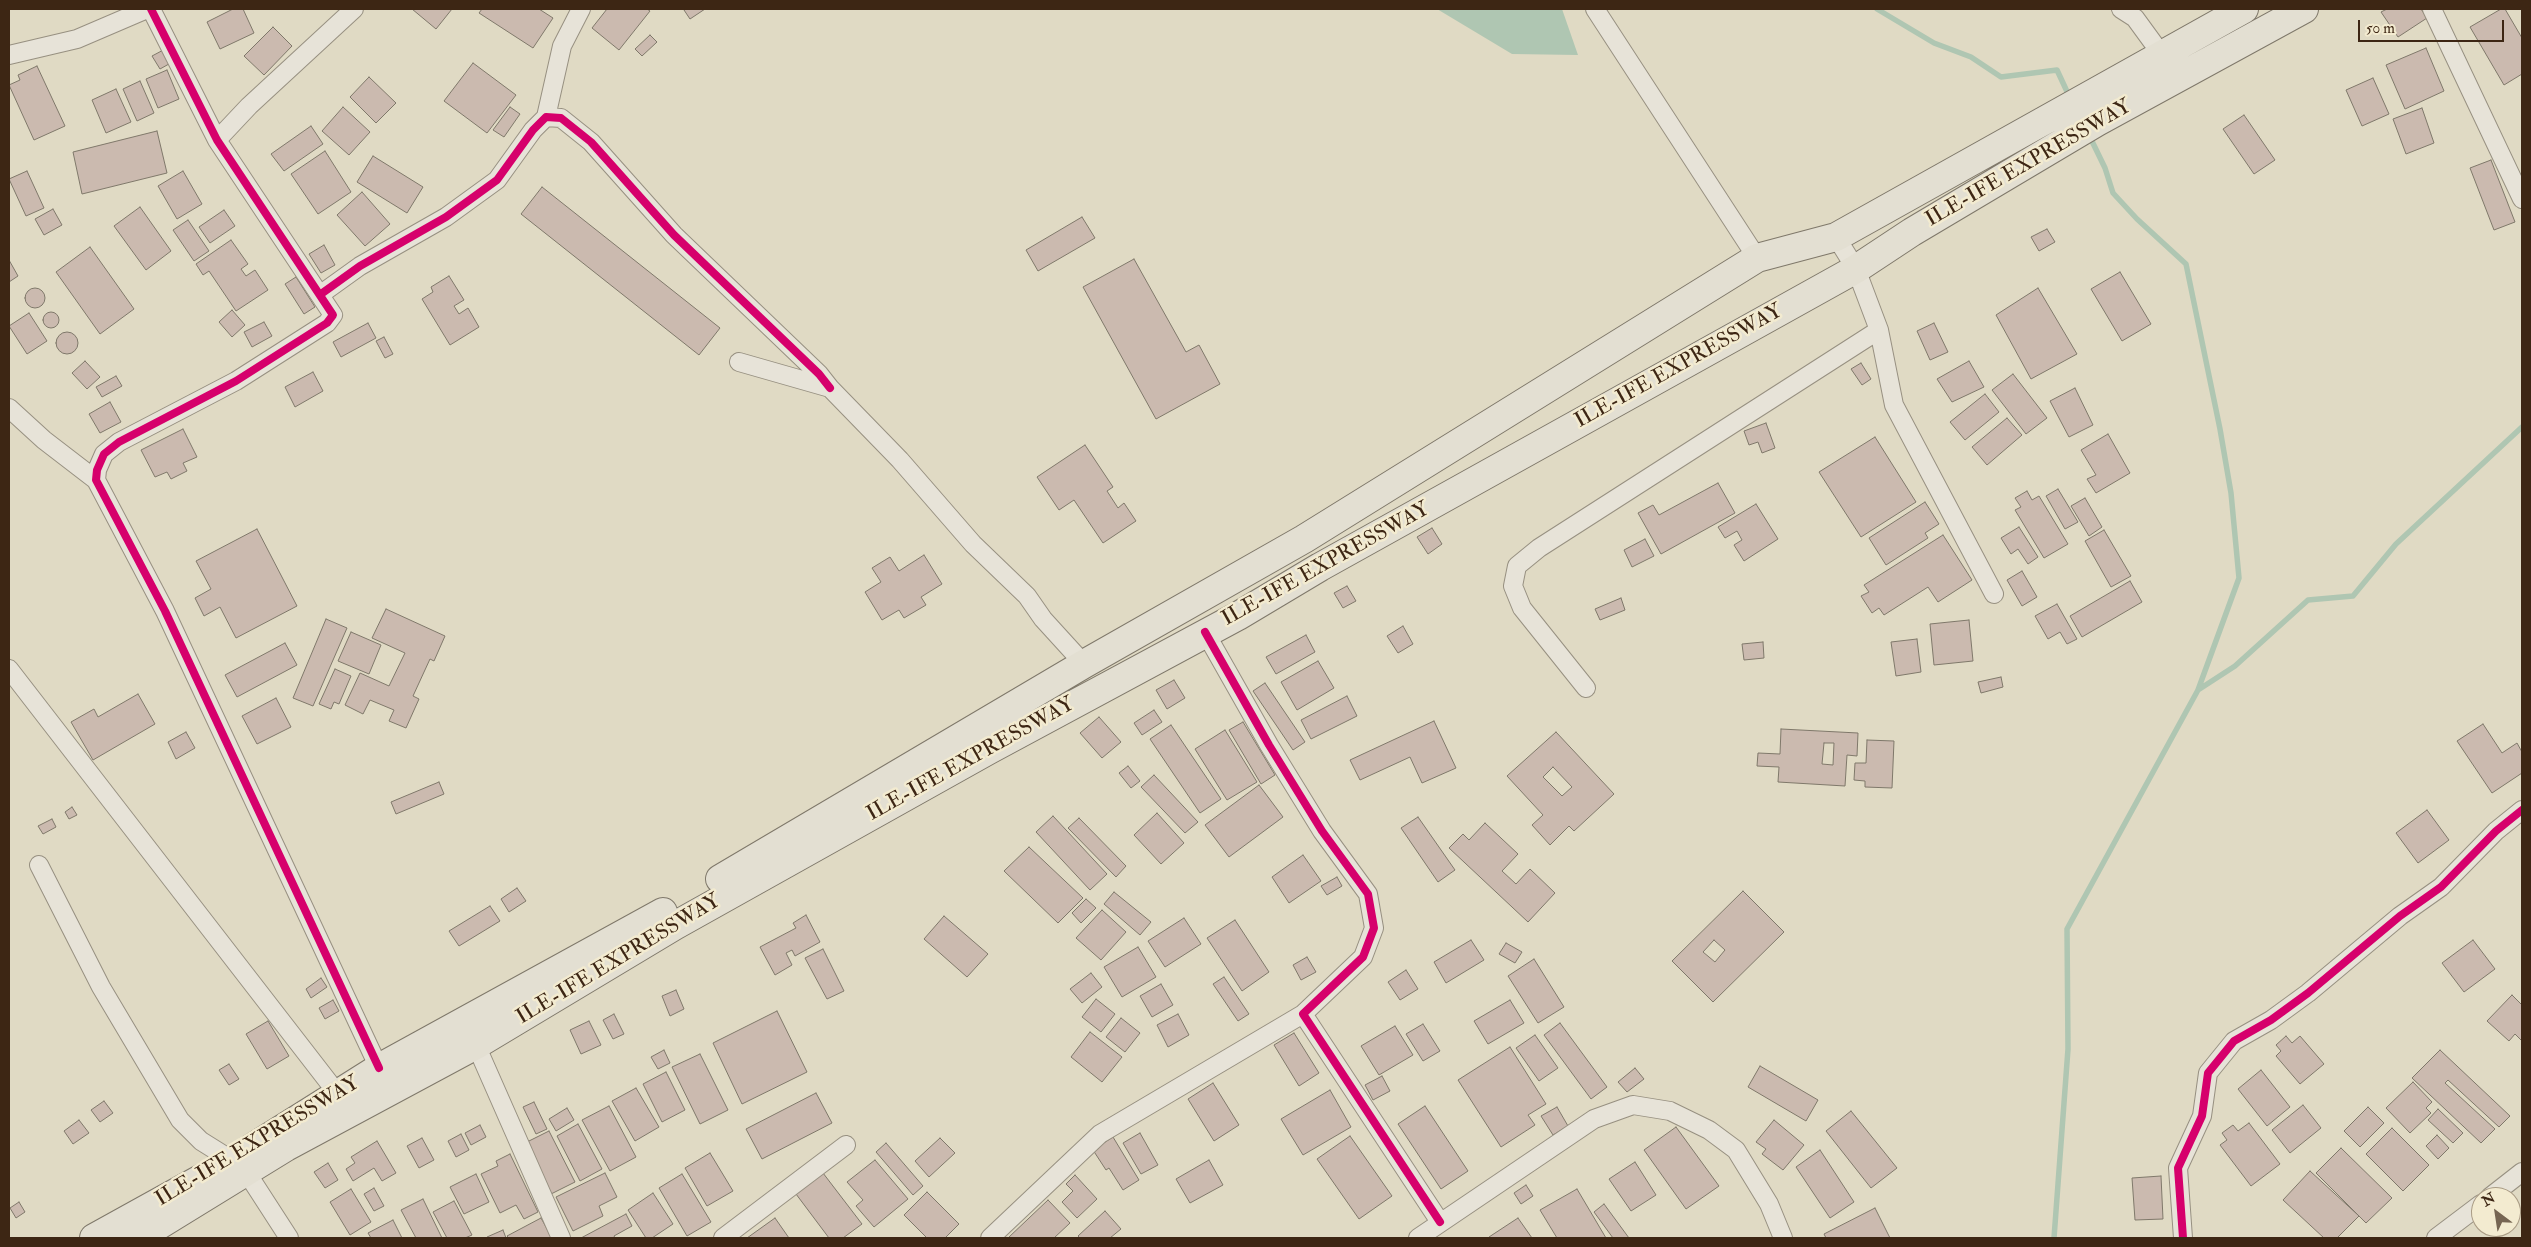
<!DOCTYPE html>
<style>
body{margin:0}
#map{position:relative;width:2531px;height:1247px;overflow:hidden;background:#e0dac4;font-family:"IM FELL Double Pica",serif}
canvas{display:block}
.frame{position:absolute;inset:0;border:10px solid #3d2614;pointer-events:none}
.north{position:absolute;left:2471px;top:1187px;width:50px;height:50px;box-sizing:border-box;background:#f3ebd0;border:1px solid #aa9c85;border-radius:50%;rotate:329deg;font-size:14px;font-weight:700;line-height:20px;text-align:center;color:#3d2614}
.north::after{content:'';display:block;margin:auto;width:18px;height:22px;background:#766552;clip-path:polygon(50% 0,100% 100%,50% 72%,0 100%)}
.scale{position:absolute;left:2358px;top:20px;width:146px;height:22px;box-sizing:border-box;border:2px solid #3d2614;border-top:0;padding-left:6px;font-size:15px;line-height:18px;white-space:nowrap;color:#3d2614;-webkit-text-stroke:4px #f3ebd0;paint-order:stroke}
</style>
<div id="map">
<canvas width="2531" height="1247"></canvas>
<div class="frame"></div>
<div class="north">N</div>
<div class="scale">50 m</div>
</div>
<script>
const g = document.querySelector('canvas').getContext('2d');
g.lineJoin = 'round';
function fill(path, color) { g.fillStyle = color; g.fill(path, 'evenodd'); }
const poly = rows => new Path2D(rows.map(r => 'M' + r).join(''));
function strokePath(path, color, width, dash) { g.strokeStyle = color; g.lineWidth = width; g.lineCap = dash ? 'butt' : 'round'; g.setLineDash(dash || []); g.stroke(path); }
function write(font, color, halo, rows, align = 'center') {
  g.font = font + ' "IM FELL Double Pica",serif'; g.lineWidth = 5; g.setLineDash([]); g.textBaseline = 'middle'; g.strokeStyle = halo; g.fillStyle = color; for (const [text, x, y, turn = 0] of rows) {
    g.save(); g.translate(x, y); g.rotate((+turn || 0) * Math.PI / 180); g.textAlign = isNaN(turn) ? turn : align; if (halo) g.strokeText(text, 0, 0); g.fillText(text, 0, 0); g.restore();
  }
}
const water = poly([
 [1437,9,1562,9,1578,55,1512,54]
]);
const stream = poly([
 [1877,9,1934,43,1971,57,2001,77,2057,70,2070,98],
 [2198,690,2235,666,2308,600,2353,596,2396,544,2522,427],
 [2054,1238,2068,1049,2067,929,2198,690,2239,578,2231,493,2220,429,2186,264,2137,219,2113,193,2105,168,2089,135]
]);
const building = poly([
 [233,9,243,9,254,33,220,49,207,22,233,9],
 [412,9,452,9,436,29,412,9],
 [482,9,539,9,553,18,533,48,479,13,482,9],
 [607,9,647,9,650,11,619,50,592,28,607,9],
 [686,9,705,9,690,19,684,10,686,9],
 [2387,9,2421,9,2427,18,2398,37,2381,12,2387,9],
 [2501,9,2505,9,2522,38,2522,74,2504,85,2470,27,2501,9],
 [273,27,292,46,264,75,244,56,273,27],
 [650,35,657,42,642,56,635,49,650,35],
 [169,47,176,60,160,69,152,56,169,47],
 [2426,48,2444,91,2405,109,2386,65,2426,48],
 [473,63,516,95,487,133,444,101,473,63],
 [37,66,65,126,34,140,9,85,20,80,18,75,37,66],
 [167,70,179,99,158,108,146,79,167,70],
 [369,77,396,103,376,123,350,97,369,77],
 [2373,78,2389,114,2362,126,2346,90,2373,78],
 [140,81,154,113,137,121,123,89,140,81],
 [116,89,131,122,106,133,92,100,116,89],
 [343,107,370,132,349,155,322,131,343,107],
 [510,107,520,114,504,137,493,130,510,107],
 [2422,108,2434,143,2406,154,2393,119,2422,108],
 [2244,115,2275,160,2254,174,2223,129,2244,115],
 [311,126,323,144,284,171,271,154,311,126],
 [157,131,167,173,82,194,73,152,157,131],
 [325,151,351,192,318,214,291,174,325,151],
 [373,156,423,187,407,213,357,182,373,156],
 [2491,160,2515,222,2494,230,2470,168,2491,160],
 [27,171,44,208,26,216,9,179,27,171],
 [183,171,202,204,177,219,158,186,183,171],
 [542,187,720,328,699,355,521,214,542,187],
 [362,192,390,224,365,246,337,215,362,192],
 [140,207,171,251,146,270,114,226,140,207],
 [53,209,62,225,44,235,35,219,53,209],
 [224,210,235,226,210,243,199,227,224,210],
 [1082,217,1095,238,1038,271,1026,250,1082,217],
 [188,220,209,251,194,261,173,230,188,220],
 [2047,229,2055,242,2039,251,2031,237,2047,229],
 [231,240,248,264,241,269,246,276,255,270,268,290,236,311,209,271,203,275,196,264,231,240],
 [324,245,335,265,321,273,309,254,324,245],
 [90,247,134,309,100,334,56,272,90,247],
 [1134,259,1186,352,1199,345,1220,384,1156,419,1083,287,1134,259],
 [9,260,18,276,9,282,9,260],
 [2120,272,2151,324,2122,341,2091,289,2120,272],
 [449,276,464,300,454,306,459,314,468,308,479,327,450,345,422,299,433,292,431,287,449,276],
 [296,277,315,307,304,314,285,284,296,277],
 [2038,288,2077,354,2031,379,1996,315,2038,288],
 '25 298a10 10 0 1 1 20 0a10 10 0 1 1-20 0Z',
 [232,310,245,325,232,337,219,322,232,310],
 '43 320a8 8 0 1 1 16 0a8 8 0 1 1-16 0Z',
 [29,313,47,341,27,354,9,326,29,313],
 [264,322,272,336,252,347,244,332,264,322],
 [368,323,376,338,341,357,333,342,368,323],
 [1934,323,1948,352,1930,360,1917,331,1934,323],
 '56 343a11 11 0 1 1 22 0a11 11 0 1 1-22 0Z',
 [384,337,393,354,385,358,376,341,384,337],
 [85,361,100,377,87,389,72,373,85,361],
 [1969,361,1984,387,1952,402,1937,379,1969,361],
 [1861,363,1871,379,1862,385,1851,369,1861,363],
 [313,372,323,391,295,407,285,387,313,372],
 [2013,374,2047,418,2026,434,1992,390,2013,374],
 [116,376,122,386,102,397,96,387,116,376],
 [2075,388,2093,425,2069,437,2050,401,2075,388],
 [1985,394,1999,412,1965,440,1950,422,1985,394],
 [110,402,121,422,100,433,89,414,110,402],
 [2007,418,2022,435,1987,465,1972,447,2007,418],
 [1766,423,1775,448,1762,453,1758,442,1749,445,1744,431,1766,423],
 [183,429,197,457,183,463,187,471,171,479,167,472,155,477,141,450,183,429],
 [2108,434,2130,473,2096,493,2087,479,2096,475,2081,450,2108,434],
 [1875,437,1916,502,1861,537,1819,472,1875,437],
 [1085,445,1113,487,1107,491,1118,508,1124,503,1136,521,1103,543,1074,500,1059,510,1037,477,1085,445],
 [1718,483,1735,513,1661,554,1638,513,1653,505,1659,515,1718,483],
 [2058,489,2078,522,2065,529,2046,496,2058,489],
 [2027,491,2032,500,2039,496,2068,544,2044,558,2015,510,2021,507,2015,498,2027,491],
 [2085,498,2102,527,2089,536,2071,506,2085,498],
 [1925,502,1939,524,1925,533,1928,538,1886,565,1869,538,1925,502],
 [1756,504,1778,539,1744,561,1734,545,1742,540,1737,531,1725,538,1718,527,1756,504],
 [2019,527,2038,557,2028,564,2018,549,2011,554,2001,538,2019,527],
 [1432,528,1442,544,1428,554,1417,537,1432,528],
 [257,529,297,606,236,638,220,607,204,616,195,598,211,589,196,561,257,529],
 [2104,530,2131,576,2111,587,2085,541,2104,530],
 [1943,535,1972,580,1938,602,1928,587,1884,615,1879,608,1872,613,1861,596,1869,592,1864,585,1943,535],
 [1645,539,1654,556,1632,567,1624,550,1645,539],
 [924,555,942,584,921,597,926,605,904,618,899,610,882,620,865,592,881,582,872,568,890,557,899,571,924,555],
 [2022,571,2037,597,2022,606,2007,580,2022,571],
 [2130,581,2142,602,2082,637,2070,616,2130,581],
 [1347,586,1356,601,1343,608,1334,593,1347,586],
 [1621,598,1625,610,1600,620,1595,609,1621,598],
 [2057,604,2077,639,2067,644,2060,632,2048,639,2035,616,2057,604],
 [386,609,445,636,434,661,430,659,413,696,419,699,406,728,389,721,394,710,370,700,363,714,345,705,360,673,389,686,405,653,372,638,386,609],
 [326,619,347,628,313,706,293,698,326,619],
 [1969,620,1973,661,1934,665,1930,624,1969,620],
 [1403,626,1413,644,1398,653,1387,636,1403,626],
 [351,632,381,645,369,674,338,661,351,632],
 [1306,635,1315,652,1276,674,1266,657,1306,635],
 [1917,639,1921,672,1896,676,1891,642,1917,639],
 [1763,642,1764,658,1744,660,1742,644,1763,642],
 [285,643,297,665,237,697,225,675,285,643],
 [1318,661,1334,688,1297,710,1281,682,1318,661],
 [335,669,351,676,339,704,334,702,331,709,319,704,335,669],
 [2001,677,2003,687,1981,693,1978,682,2001,677],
 [1174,680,1185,698,1167,709,1156,690,1174,680],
 [1265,683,1305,742,1293,750,1253,691,1265,683],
 [138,694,155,724,93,760,71,722,94,709,98,717,138,694],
 [1347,696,1357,716,1311,739,1301,720,1347,696],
 [276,698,291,727,257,744,242,716,276,698],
 [1154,710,1162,722,1142,735,1134,723,1154,710],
 [1099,717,1121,742,1102,758,1080,733,1099,717],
 [1434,721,1456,768,1422,783,1410,757,1360,780,1350,760,1434,721],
 [1243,722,1275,775,1261,784,1229,730,1243,722],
 [2483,724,2502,753,2517,743,2522,752,2522,773,2492,793,2457,741,2483,724],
 [1171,725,1221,799,1200,813,1150,739,1171,725],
 [1781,729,1858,733,1857,756,1847,755,1845,786,1778,782,1779,767,1757,766,1758,753,1780,754,1781,729],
 [1824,743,1834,743,1833,765,1822,764,1824,743],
 [1225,730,1257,782,1227,800,1195,749,1225,730],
 [186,732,195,748,176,759,168,742,186,732],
 [1556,732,1614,794,1574,831,1569,826,1550,845,1532,825,1543,815,1507,776,1556,732],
 [1553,767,1572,787,1562,796,1543,777,1553,767],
 [1867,740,1894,741,1892,788,1865,787,1865,781,1854,780,1855,763,1866,763,1867,740],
 [1128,766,1140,781,1131,788,1119,773,1128,766],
 [1154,775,1198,822,1185,833,1141,787,1154,775],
 [439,782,444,794,396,814,391,802,439,782],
 [1259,785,1283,817,1229,857,1205,825,1259,785],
 [72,807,77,815,69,819,65,812,72,807],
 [2427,810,2449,840,2418,863,2396,833,2427,810],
 [1157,813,1184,843,1161,864,1134,835,1157,813],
 [1053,816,1107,874,1090,890,1036,832,1053,816],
 [1418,817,1455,870,1438,882,1401,828,1418,817],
 [1079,818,1126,866,1116,877,1068,828,1079,818],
 [52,819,56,827,43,834,38,826,52,819],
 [1485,823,1518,854,1502,871,1516,884,1530,869,1555,893,1528,922,1449,848,1463,834,1469,840,1485,823],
 [1029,847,1083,898,1058,923,1004,871,1029,847],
 [1303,855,1321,881,1289,903,1272,877,1303,855],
 [1337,877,1342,886,1327,895,1321,886,1337,877],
 [517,888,526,901,509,912,501,899,517,888],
 [1743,891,1784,932,1713,1002,1672,961,1743,891],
 [1714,940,1725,950,1715,962,1703,952,1714,940],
 [1114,892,1151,922,1140,935,1104,904,1114,892],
 [1086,899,1096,908,1081,923,1072,913,1086,899],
 [490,906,500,921,459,946,449,931,490,906],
 [1102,910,1126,932,1101,960,1076,938,1102,910],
 [806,915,820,942,795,956,792,950,786,953,792,965,775,975,760,947,796,928,793,923,806,915],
 [944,916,988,954,967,977,924,939,944,916],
 [1184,918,1201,944,1165,967,1148,941,1184,918],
 [1235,920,1269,972,1242,991,1207,938,1235,920],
 [1471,940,1484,960,1446,983,1434,962,1471,940],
 [2473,940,2495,969,2464,992,2442,963,2473,940],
 [1506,943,1522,952,1515,963,1499,954,1506,943],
 [1138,947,1156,977,1122,997,1104,967,1138,947],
 [823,949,844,991,827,999,805,958,823,949],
 [1307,957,1316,972,1301,980,1293,965,1307,957],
 [1534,959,1564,1007,1538,1023,1508,976,1534,959],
 [1406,970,1418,989,1400,1000,1388,982,1406,970],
 [1091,973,1102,987,1082,1003,1070,989,1091,973],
 [1224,977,1249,1014,1238,1021,1213,984,1224,977],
 [321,978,327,987,311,998,306,989,321,978],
 [1161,984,1173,1005,1152,1017,1140,996,1161,984],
 [676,990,684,1009,670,1016,662,996,676,990],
 [2512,995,2522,1005,2522,1041,2515,1034,2509,1041,2487,1021,2512,995],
 [1096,999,1115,1014,1101,1032,1082,1017,1096,999],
 [333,1000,339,1011,325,1019,319,1008,333,1000],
 [1510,1000,1524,1023,1488,1044,1474,1021,1510,1000],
 [777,1011,807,1072,742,1104,713,1043,777,1011],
 [614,1014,624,1034,613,1039,603,1020,614,1014],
 [1178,1014,1189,1035,1168,1047,1157,1025,1178,1014],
 [1121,1018,1140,1033,1125,1052,1106,1037,1121,1018],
 [268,1021,289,1056,267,1069,246,1034,268,1021],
 [589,1021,601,1045,581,1054,570,1030,589,1021],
 [1560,1023,1607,1087,1591,1099,1544,1035,1560,1023],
 [1423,1024,1440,1051,1423,1061,1406,1034,1423,1024],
 [1395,1026,1413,1055,1379,1075,1361,1046,1395,1026],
 [1090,1032,1122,1057,1102,1082,1071,1057,1090,1032],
 [1294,1033,1319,1073,1299,1086,1274,1045,1294,1033],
 [1535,1035,1558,1068,1539,1081,1516,1048,1535,1035],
 [2286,1036,2292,1043,2300,1036,2324,1064,2300,1084,2276,1056,2281,1051,2276,1045,2286,1036],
 [1510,1047,1546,1104,1528,1115,1535,1125,1501,1147,1458,1080,1510,1047],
 [664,1050,670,1063,658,1069,651,1057,664,1050],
 [2440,1050,2510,1116,2499,1127,2448,1080,2445,1083,2495,1129,2481,1143,2412,1078,2440,1050],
 [700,1054,728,1110,700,1124,672,1067,700,1054],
 [229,1064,239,1079,229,1085,219,1070,229,1064],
 [1760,1066,1818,1100,1806,1121,1748,1087,1760,1066],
 [1635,1068,1644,1079,1627,1092,1618,1082,1635,1068],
 [2261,1070,2290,1107,2267,1126,2238,1089,2261,1070],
 [666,1072,685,1110,662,1122,643,1084,666,1072],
 [1382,1076,1390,1091,1373,1100,1365,1085,1382,1076],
 [2413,1082,2432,1102,2426,1108,2431,1113,2410,1133,2386,1108,2413,1082],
 [1213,1083,1239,1125,1214,1141,1188,1099,1213,1083],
 [636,1088,659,1127,635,1141,612,1101,636,1088],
 [1330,1090,1351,1127,1303,1155,1281,1119,1330,1090],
 [816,1093,832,1123,762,1159,746,1129,816,1093],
 [104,1101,113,1113,100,1122,91,1110,104,1101],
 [534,1102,547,1129,536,1134,523,1107,534,1102],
 [2303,1105,2321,1128,2290,1153,2272,1130,2303,1105],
 [609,1106,636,1157,610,1171,582,1120,609,1106],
 [1425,1106,1468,1171,1441,1189,1398,1124,1425,1106],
 [1557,1107,1568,1126,1553,1135,1541,1116,1557,1107],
 [2368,1107,2384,1123,2360,1147,2344,1131,2368,1107],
 [567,1108,574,1120,556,1131,549,1119,567,1108],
 [2438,1109,2463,1133,2453,1143,2428,1120,2438,1109],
 [1851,1111,1897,1168,1871,1188,1826,1131,1851,1111],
 [79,1120,89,1133,73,1144,64,1131,79,1120],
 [1774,1120,1804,1145,1783,1170,1762,1154,1766,1149,1756,1142,1774,1120],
 [2249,1123,2280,1164,2251,1186,2220,1145,2227,1140,2222,1133,2233,1125,2238,1131,2249,1123],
 [578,1124,602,1169,580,1181,557,1136,578,1124],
 [480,1125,486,1137,471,1145,465,1133,480,1125],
 [1676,1127,1719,1186,1686,1209,1644,1150,1676,1127],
 [2392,1128,2429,1165,2403,1191,2366,1154,2392,1128],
 [549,1131,575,1182,549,1195,523,1144,549,1131],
 [1140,1133,1158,1165,1141,1174,1123,1143,1140,1133],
 [461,1134,469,1150,456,1157,448,1141,461,1134],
 [2437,1135,2449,1148,2438,1159,2426,1146,2437,1135],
 [1350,1136,1392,1196,1359,1219,1317,1159,1350,1136],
 [1113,1137,1139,1180,1123,1190,1109,1168,1106,1170,1093,1150,1113,1137],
 [422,1138,434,1160,419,1168,407,1146,422,1138],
 [940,1138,955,1153,929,1177,915,1161,940,1138],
 [377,1141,396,1173,382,1181,374,1168,353,1181,346,1169,355,1163,351,1157,377,1141],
 [886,1143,923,1186,913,1195,876,1152,886,1143],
 [2341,1148,2392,1198,2366,1223,2316,1173,2341,1148],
 [1820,1150,1854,1202,1830,1218,1796,1167,1820,1150],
 [710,1153,733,1191,707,1206,685,1168,710,1153],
 [510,1154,538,1212,524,1219,516,1205,500,1213,481,1174,498,1166,496,1161,510,1154],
 [875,1160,908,1199,874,1227,856,1206,863,1200,847,1182,875,1160],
 [1209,1160,1223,1185,1190,1203,1176,1179,1209,1160],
 [1635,1162,1656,1195,1631,1211,1609,1179,1635,1162],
 [328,1163,338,1180,325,1188,314,1172,328,1163],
 [2310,1171,2359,1216,2337,1238,2324,1238,2283,1200,2310,1171],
 [605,1173,617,1197,599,1206,603,1216,573,1231,556,1197,605,1173],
 [823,1173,862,1224,843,1238,829,1238,796,1194,823,1173],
 [476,1174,489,1202,464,1214,450,1187,476,1174],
 [682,1174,711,1222,687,1236,659,1188,682,1174],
 [1075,1175,1097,1199,1077,1218,1062,1202,1073,1191,1066,1184,1075,1175],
 [2161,1176,2163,1219,2135,1220,2132,1178,2161,1176],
 [1526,1185,1533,1196,1521,1204,1514,1193,1526,1185],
 [374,1188,384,1206,374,1211,364,1194,374,1188],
 [351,1189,371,1222,350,1235,330,1202,351,1189],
 [1577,1189,1606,1238,1557,1238,1540,1210,1577,1189],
 [927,1192,959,1224,945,1238,927,1238,904,1215,927,1192],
 [653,1193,673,1224,652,1238,646,1238,628,1210,653,1193],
 [423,1199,442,1238,416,1238,401,1210,423,1199],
 [1048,1200,1070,1223,1054,1238,1008,1238,1048,1200],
 [454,1201,472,1235,465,1238,447,1238,433,1212,454,1201],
 [19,1202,25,1212,16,1218,10,1208,19,1202],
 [1604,1204,1629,1238,1613,1238,1594,1212,1604,1204],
 [1875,1208,1890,1238,1826,1238,1824,1234,1875,1208],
 [1105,1211,1121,1229,1110,1238,1080,1238,1078,1236,1105,1211],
 [626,1214,632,1226,614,1236,615,1238,581,1238,626,1214],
 [541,1218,552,1238,509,1238,507,1236,541,1218],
 [775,1218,789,1238,747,1238,775,1218],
 [1518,1218,1532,1238,1490,1238,1489,1237,1518,1218],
 [393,1220,402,1238,371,1238,368,1233,393,1220],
 [503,1230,506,1238,488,1238,487,1237,503,1230]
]);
const street = poly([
 [151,9,217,140,333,315,327,323,236,381,119,442,104,454,97,470,96,480,165,611,379,1068],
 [1595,9,1757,258],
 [2121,9,2135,18,2162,55],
 [2432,9,2522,199],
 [9,55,77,39,147,9],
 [546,117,562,46,581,9],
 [217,140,249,106,354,9],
 [1836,237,1856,269,1879,330,1894,405,1994,594],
 [321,294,360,266,446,217,497,180,533,130,546,117,561,118,591,142,674,235,819,374,830,388],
 [739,362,830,388,900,460,973,544,1027,596,1043,619,1084,664],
 [9,408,44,440,96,480],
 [1205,632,1269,745,1322,831,1368,894,1374,928,1363,957,1303,1014,1440,1222],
 [9,669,337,1093],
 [1586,688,1522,608,1513,586,1517,566,1539,548,1879,330],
 [39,865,101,987,180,1120,201,1141,233,1161,247,1173,289,1238],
 [476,1045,561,1238],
 [2490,1197,2522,1172],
 [723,1238,846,1145],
 [990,1238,1100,1134,1303,1014],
 [1418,1238,1594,1119,1633,1105,1670,1111,1709,1130,1736,1150,1769,1204,1783,1238],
 [2183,1238,2178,1168,2202,1116,2208,1073,2234,1041,2271,1020,2308,993,2400,916,2441,887,2496,831,2522,810],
 [2436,1238,2481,1204]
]);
const primary = poly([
 [720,879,1084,664,1304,539,1757,258,1836,237,2244,9],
 [252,1148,379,1068,663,912],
 [94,1238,217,1170],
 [138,1238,286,1147,476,1045,676,925,989,750,1238,616,1320,567,1856,269,1912,232,2097,122,2304,9]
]);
const cycleway = poly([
 [151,9,217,140,333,315,327,323,236,381,119,442,104,454,97,470,96,480,165,611,379,1068],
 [321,294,360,266,446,217,497,180,533,130,546,117,561,118,591,142,674,235,819,374,830,388],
 [1205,632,1269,745,1322,831,1368,894,1374,928,1363,957,1303,1014,1440,1222],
 [2183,1238,2178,1168,2202,1116,2208,1073,2234,1041,2271,1020,2308,993,2400,916,2441,887,2496,831,2522,810]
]);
const streetNames = [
 ["ILE-IFE EXPRESSWAY",2029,164,-30],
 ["ILE-IFE EXPRESSWAY",1679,367,-29],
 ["ILE-IFE EXPRESSWAY",1326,565,-29],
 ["ILE-IFE EXPRESSWAY",971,760,-29],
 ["ILE-IFE EXPRESSWAY",619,960,-31],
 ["ILE-IFE EXPRESSWAY",258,1142,-31]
];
fill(water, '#afc6b2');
strokePath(stream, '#afc6b2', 5.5);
fill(building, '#cbbaaf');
strokePath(building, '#7f786a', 1);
strokePath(street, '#979081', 20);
strokePath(primary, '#7f786a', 30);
strokePath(street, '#e7e3d8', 18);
strokePath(primary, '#e3dfd2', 28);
strokePath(cycleway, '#d6006c', 8);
write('21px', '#3d2614', '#f3ebd0', streetNames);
</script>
